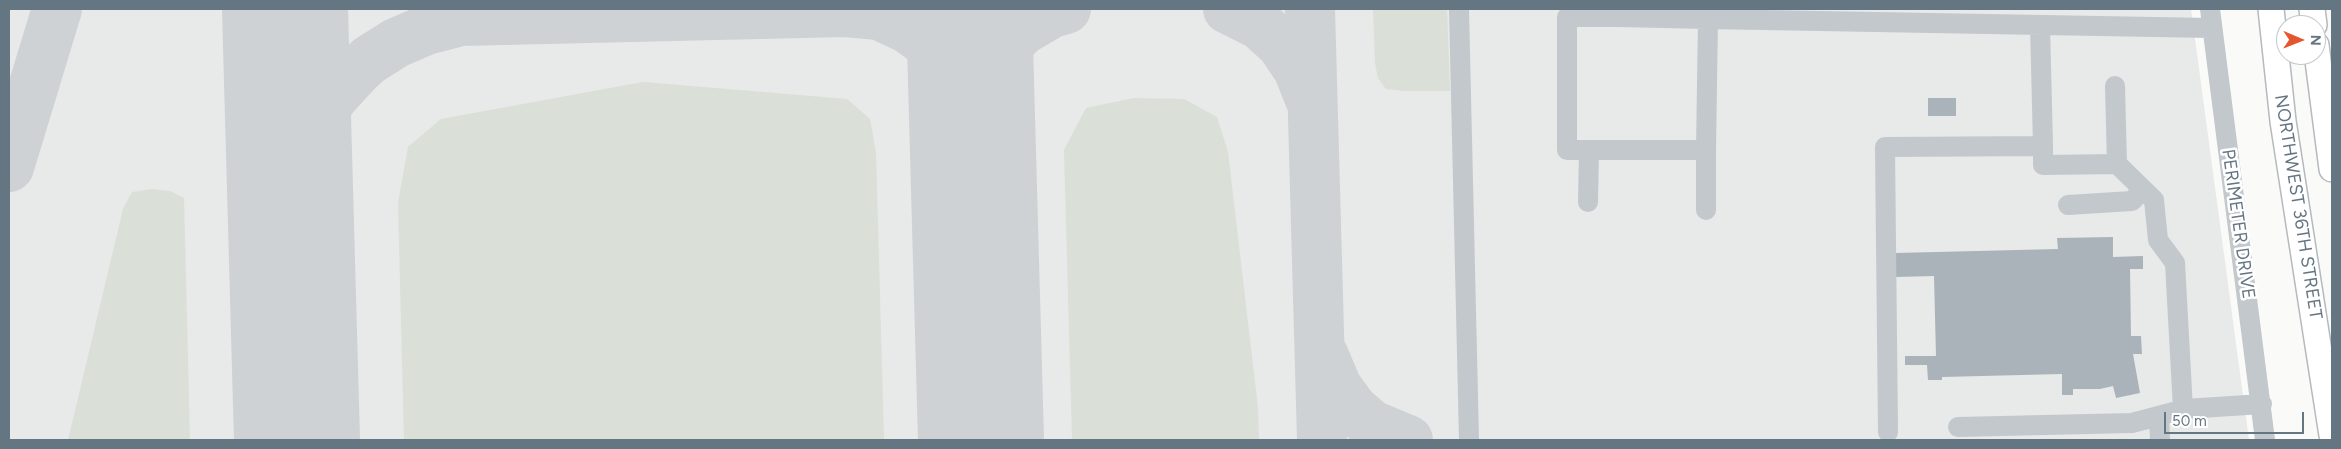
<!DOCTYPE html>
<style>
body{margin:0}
#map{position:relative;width:2341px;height:449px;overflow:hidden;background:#fafaf8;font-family:Figtree,sans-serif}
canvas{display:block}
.frame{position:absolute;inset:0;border:10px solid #657683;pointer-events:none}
.north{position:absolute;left:2276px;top:15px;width:50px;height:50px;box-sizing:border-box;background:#fff;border:1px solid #c1c8cd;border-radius:50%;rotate:91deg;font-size:14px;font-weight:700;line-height:20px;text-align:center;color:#657683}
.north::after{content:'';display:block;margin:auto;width:18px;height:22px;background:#e4572e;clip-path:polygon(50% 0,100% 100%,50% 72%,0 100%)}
.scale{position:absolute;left:2164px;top:412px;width:140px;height:22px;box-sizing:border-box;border:2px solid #657683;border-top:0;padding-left:6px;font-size:15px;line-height:18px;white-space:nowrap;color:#657683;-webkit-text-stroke:4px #fff;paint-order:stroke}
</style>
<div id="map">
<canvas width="2341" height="449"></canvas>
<div class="frame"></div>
<div class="north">N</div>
<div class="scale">50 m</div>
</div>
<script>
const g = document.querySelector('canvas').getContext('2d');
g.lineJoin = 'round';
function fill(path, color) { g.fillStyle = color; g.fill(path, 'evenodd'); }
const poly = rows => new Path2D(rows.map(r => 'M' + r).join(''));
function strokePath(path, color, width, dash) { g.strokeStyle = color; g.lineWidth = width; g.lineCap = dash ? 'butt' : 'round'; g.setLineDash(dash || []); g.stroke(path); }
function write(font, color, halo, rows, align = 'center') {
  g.font = font + ' Figtree,sans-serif'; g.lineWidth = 5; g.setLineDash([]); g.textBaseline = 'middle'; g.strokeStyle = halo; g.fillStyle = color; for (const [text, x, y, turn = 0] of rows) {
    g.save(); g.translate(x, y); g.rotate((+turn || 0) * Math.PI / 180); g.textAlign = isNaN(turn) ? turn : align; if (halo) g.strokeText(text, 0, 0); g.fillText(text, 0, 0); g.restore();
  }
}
const built = poly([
 [9,9,2191,9,2249,440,9,440]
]);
const green = poly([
 [1373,9,1447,9,1450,91,1405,91,1386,89,1378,78,1375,63],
 [643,82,847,99,870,119,876,153,884,440,404,440,398,203,408,147,441,119],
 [1134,98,1184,99,1217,117,1228,152,1258,408,1259,440,1072,440,1064,150,1086,108],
 [152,189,170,191,184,198,190,440,68,440,123,209,132,192]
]);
const taxiway = poly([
 [1228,9,1260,25,1281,44,1298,69,1310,99],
 [1310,9,1322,440],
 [974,132,977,100,981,87,997,55,1023,30,1052,13,1066,9],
 [9,167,57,9],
 [293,319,292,240,295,194,301,165,315,128,333,97,356,72,369,60,396,43,426,30,461,21,845,12,879,15,907,28,932,46,944,58,961,86,966,101,973,147],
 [1323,354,1337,387,1353,409,1372,425,1408,440]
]);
const runway = poly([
 [285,9,297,440],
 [969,9,981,440]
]);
const building = poly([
 [1928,98,1956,98,1956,116,1928,116],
 [2113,237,2113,257,2143,256,2143,269,2130,269,2131,336,2141,336,2142,354,2133,354,2140,393,2116,398,2113,386,2100,389,2073,389,2073,395,2062,395,2062,374,1942,377,1942,380,1928,380,1927,365,1905,365,1905,356,1936,356,1934,276,1896,277,1896,253,2058,249,2057,238]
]);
const minor = poly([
 [1459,9,1469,440],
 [2210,9,2265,440],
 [1708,19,1706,150,1567,150,1567,17,1619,17,1708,19,2211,28],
 [2115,86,2117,164,2154,200,2158,240,2175,263,2183,409],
 [2043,146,2043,165,2117,164],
 [1588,202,1589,150],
 [2068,205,2132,201,2143,189],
 [1706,210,1706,150],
 [2159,416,2160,440],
 [1958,427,2132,423,2185,409,2262,404],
 [1888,432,1885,147,2043,146,2040,25]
]);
const major = poly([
 [2271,9,2283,121,2332,435],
 [2312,9,2314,25],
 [2316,45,2332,169]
]);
const streetNames = [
 ["NORTHWEST 36TH STREET",2298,207,81],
 ["PERIMETER DRIVE",2238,224,82]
];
fill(built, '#e8e9e9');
fill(green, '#dadfd7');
strokePath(taxiway, '#ced2d4', 50);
strokePath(runway, '#ced2d4', 126);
fill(building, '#aab3b9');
strokePath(major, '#b5babe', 28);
strokePath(minor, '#c3c8cc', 20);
strokePath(major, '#fff', 25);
write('18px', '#657683', '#fff', streetNames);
</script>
